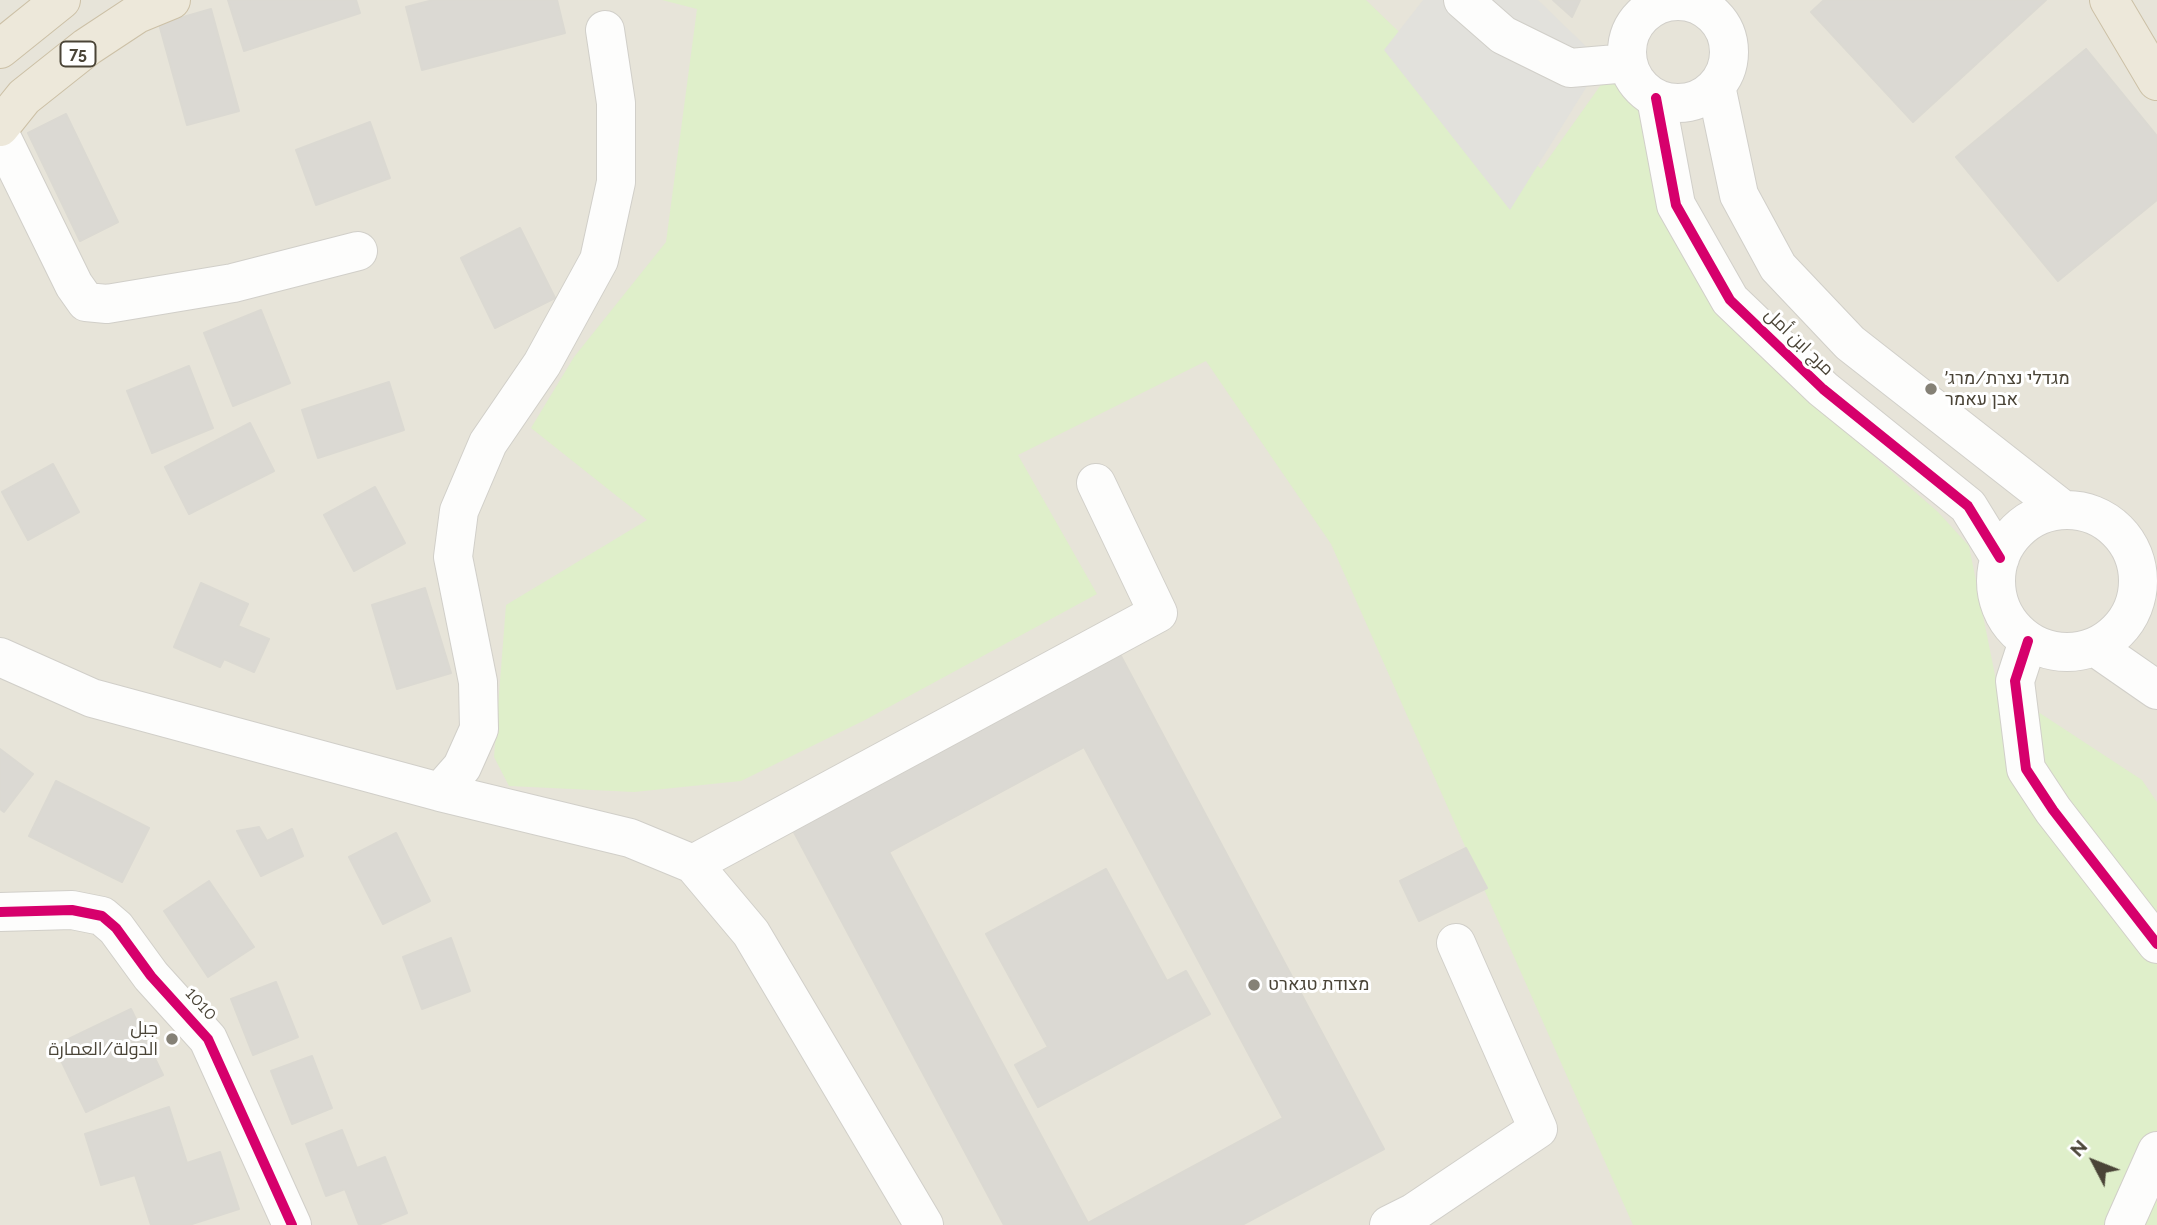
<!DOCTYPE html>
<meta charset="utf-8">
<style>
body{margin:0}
#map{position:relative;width:2157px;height:1225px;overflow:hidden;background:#f3f2ec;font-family:Raleway,sans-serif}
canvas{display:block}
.north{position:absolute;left:2059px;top:1127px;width:70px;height:70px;-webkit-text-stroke:5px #fff;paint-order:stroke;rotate:312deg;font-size:19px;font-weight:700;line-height:28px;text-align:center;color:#4a4437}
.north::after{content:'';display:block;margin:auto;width:24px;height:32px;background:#4a4437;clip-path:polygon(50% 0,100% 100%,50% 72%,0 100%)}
</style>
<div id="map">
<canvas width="2157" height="1225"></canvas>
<div class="north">N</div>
</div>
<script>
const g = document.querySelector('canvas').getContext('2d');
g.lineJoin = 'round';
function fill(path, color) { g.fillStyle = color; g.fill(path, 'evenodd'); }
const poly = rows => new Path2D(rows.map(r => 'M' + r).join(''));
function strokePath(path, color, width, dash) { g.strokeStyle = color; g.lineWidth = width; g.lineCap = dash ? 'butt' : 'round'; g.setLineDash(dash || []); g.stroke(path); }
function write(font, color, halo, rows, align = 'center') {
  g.font = font + ' Raleway,Cairo,Heebo,sans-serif'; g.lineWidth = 6; g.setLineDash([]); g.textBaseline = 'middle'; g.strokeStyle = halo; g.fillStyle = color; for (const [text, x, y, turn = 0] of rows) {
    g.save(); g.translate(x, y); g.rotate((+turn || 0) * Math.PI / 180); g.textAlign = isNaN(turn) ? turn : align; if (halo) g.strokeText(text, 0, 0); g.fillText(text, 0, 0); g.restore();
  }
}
const residential = poly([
 [0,0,2157,0,2157,1225,0,1225]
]);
const green = poly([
 [662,0,1366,0,1541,169,1610,72,1652,108,1677,225,1829,417,1938,512,1969,546,1997,685,2142,780,2157,802,2157,1225,1633,1225,1331,544,1206,361,1018,455,1097,594,865,720,741,781,634,792,509,786,494,757,506,605,647,520,531,428,574,357,666,242,697,9]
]);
const parking = poly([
 [1423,0,1538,0,1602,62,1510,210,1384,50]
]);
const building = poly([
 [228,0,356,0,360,13,244,51,228,0],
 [433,0,557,0,565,33,422,70,406,7,433,0],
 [1553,0,1580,0,1572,17,1553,0],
 [1824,0,2046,0,1913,122,1811,12,1824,0],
 [211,9,239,111,187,125,159,24,211,9],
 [2086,49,2157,136,2157,200,2058,281,1956,157,2086,49],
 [66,114,118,222,80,241,28,133,66,114],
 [370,122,390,178,316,205,296,150,370,122],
 [520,228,555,298,495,328,461,258,520,228],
 [261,310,290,383,233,406,204,333,261,310],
 [189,366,213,428,152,453,127,391,189,366],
 [389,382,404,430,318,458,302,410,389,382],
 [250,423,274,471,189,514,165,467,250,423],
 [53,464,79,512,28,540,2,492,53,464],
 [375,487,405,543,354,571,324,515,375,487],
 [201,583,248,604,238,626,269,639,254,672,224,659,220,667,174,647,201,583],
 [425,588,451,673,397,689,372,605,425,588],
 [1115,645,1384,1149,1242,1225,1004,1225,788,821,1115,645],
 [1084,747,1283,1118,1088,1223,889,852,1084,747],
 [0,749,33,774,4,812,0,809,0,749],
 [56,781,149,828,122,882,29,836,56,781],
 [259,827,267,841,292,829,303,856,261,876,237,831,259,827],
 [396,833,430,901,383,924,349,857,396,833],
 [1466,848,1487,888,1419,921,1400,881,1466,848],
 [1106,869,1167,981,1186,971,1210,1014,1038,1107,1015,1065,1048,1047,986,934,1106,869],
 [209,881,254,947,208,977,164,911,209,881],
 [451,938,470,991,422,1009,403,957,451,938],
 [276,982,298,1037,253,1055,231,999,276,982],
 [131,1009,163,1075,86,1112,54,1046,131,1009],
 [312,1056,332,1108,292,1124,271,1071,312,1056],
 [169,1107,187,1163,220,1152,239,1209,189,1225,151,1225,135,1175,101,1185,85,1134,169,1107],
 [342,1130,357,1168,385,1157,407,1213,378,1225,359,1225,345,1189,326,1196,306,1144,342,1130]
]);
const minor = poly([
 [1463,0,1503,35,1570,68,1628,63],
 '1627 52a51 51 0 1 1 102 0a51 51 0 1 1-102 0Z',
 [1716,86,1739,195,1778,267,1850,343,2062,509],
 [1656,98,1676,205,1730,300,1823,389,1968,506,2000,558],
 [0,134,74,285,86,302,107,304,233,283,358,251],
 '1996 581a71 71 0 1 1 142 0a71 71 0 1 1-142 0Z',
 [2028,641,2015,681,2026,769,2053,810,2157,944],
 [2095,647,2157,690],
 [0,657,92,698,440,792,630,838,693,864,751,933,924,1225],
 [440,792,462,767,479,729,478,682,453,557,459,511,488,443,542,364,599,260,616,182,616,103,605,30],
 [693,864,1158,613,1096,483],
 [0,912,72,910,102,916,116,928,151,976,208,1039,292,1225],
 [1389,1225,1413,1213,1538,1129,1456,943],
 [2124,1225,2157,1151]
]);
const highway = poly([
 [2109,0,2157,81],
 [0,49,61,0],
 [0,127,24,97,87,47,137,14,171,0]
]);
const cycleway = poly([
 [1656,98,1676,205,1730,300,1823,389,1968,506,2000,558],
 [2028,641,2015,681,2026,769,2053,810,2157,944],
 [0,912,72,910,102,916,116,928,151,976,208,1039,292,1225]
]);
const markers = [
 [1931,389,7,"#858176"],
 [1254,985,7,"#858176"],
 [172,1039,7,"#858176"]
];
const shields = [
 [78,54,35]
];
const shieldNames = [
 ["75",78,54]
];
const streetNames = [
 ["مرج ابن أمل",1799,342,44],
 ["1010",201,1004,48]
];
const poiNames = [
 ["מגדלי נצרת/מרג׳",1945,379],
 ["אבן עאמר",1945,400],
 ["מצודת טגארט",1268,985],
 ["جبل",158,1029,"right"],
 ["الدولة/العمارة",158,1050,"right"]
];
fill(residential, '#e7e4d9');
fill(green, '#dfefca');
fill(parking, '#e2e1dc');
fill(building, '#dbd9d3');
strokePath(building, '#dbd9d2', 2);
strokePath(minor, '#d1cfc9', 40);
strokePath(highway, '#ccc0a6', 40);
strokePath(minor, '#fdfdfc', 38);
strokePath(highway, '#ede8da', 38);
strokePath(cycleway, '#d6006c', 10);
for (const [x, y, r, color] of markers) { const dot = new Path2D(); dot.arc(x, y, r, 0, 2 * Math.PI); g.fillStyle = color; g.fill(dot); strokePath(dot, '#fff', 2.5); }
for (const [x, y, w] of shields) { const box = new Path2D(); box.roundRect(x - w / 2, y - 12.5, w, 25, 5); g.fillStyle = '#fff'; g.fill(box); strokePath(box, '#4a4437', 2); }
write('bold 16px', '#4a4437', null, shieldNames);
write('18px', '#4a4437', '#fff', streetNames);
write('18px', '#4a4437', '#fff', poiNames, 'left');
</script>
